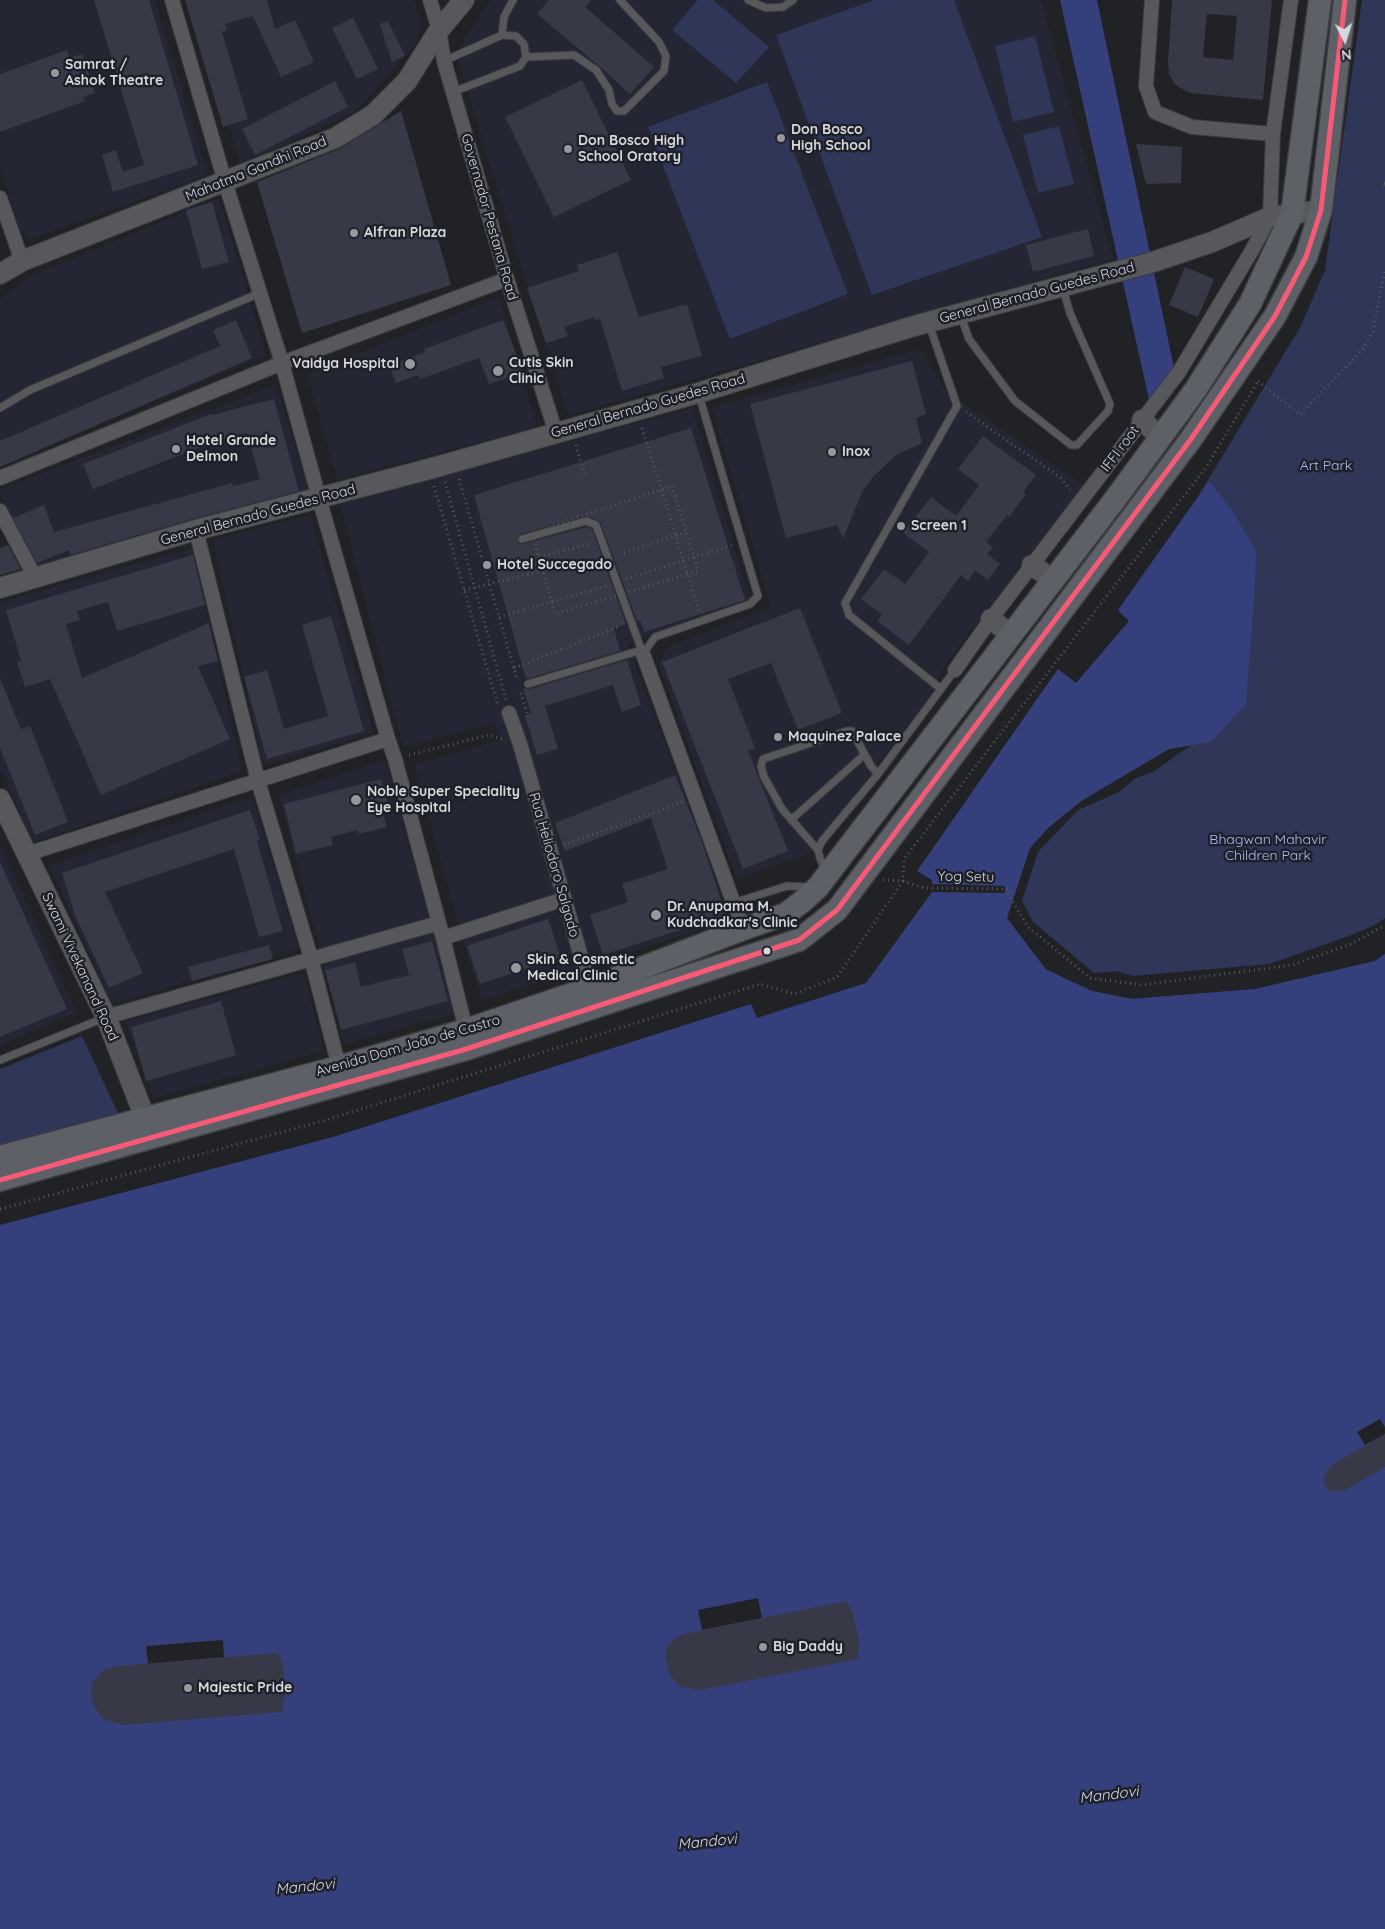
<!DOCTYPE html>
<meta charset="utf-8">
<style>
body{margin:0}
#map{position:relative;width:1385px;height:1929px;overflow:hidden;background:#212226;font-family:Quicksand,sans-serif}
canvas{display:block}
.north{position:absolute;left:1320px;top:15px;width:50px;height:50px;-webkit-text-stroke:4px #1e2129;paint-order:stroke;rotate:175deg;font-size:14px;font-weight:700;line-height:20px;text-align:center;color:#d7d8de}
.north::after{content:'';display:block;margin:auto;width:18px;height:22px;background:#d7d8de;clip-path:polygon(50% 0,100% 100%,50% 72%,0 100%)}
</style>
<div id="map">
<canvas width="1385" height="1929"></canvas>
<div class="north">N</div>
</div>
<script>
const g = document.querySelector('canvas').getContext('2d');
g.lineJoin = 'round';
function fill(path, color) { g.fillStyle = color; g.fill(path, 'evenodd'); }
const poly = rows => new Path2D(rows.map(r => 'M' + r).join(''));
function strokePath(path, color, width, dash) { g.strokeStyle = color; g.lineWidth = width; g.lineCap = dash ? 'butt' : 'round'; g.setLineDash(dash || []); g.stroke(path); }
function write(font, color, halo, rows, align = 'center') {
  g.font = font + ' Quicksand,sans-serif'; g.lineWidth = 5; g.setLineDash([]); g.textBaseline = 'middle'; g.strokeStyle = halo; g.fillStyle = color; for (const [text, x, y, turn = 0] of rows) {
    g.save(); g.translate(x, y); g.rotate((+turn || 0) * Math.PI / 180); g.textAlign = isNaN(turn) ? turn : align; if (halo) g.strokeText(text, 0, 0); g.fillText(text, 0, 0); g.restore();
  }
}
const built = poly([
 [0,0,155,0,208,175,30,239,20,230,0,167],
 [194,0,414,0,420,19,418,41,354,113,240,165],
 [490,0,1041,0,1113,259,568,415,522,269,456,53],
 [219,198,266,355,0,465,0,298,33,275],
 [499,297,537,427,337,480,307,374],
 [920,349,946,391,1084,485,945,665,927,700,810,853,737,879,659,665,667,647,771,607,712,407],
 [276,385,310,493,35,571,0,493,0,489],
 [692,408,750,600,628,643,640,679,690,806,729,920,482,1000,461,935,415,765,500,740,495,723,403,747,340,504],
 [310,515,373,733,263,765,213,539],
 [192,548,242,771,32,843,0,767,0,602],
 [385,760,429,917,320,949,279,795],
 [252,797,299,948,112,1004,49,865],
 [0,845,76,1012,0,1046],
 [436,932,454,1014,344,1044,322,962],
 [303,973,324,1051,154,1098,125,1021]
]);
const green = poly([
 [698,0,713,0,769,47,736,83,672,30],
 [874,0,954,0,1042,237,872,295,776,35],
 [1362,0,1385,0,1385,918,1373,926,1346,937,1269,964,1133,976,1117,971,1094,973,1033,922,1022,901,1038,852,1078,810,1117,793,1136,778,1153,772,1194,743,1169,749,1081,801,1048,828,1030,848,1006,918,1046,969,1092,991,1132,999,1255,989,1375,961,1385,954,1385,1005,808,1103,1067,753,1199,495,1301,326,1325,270],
 [1035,36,1054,112,1013,122,995,46],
 [767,82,848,294,730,339,648,127],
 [1059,126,1074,184,1038,193,1023,135],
 [82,1036,118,1113,0,1145,0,1069]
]);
const water = poly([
 [1060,0,1097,0,1174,368,1150,404],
 [1209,481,1231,509,1256,551,1255,587,1246,704,1211,742,1169,749,1081,801,1048,828,1030,848,1007,918,1046,970,1092,991,1132,999,1255,989,1375,961,1385,954,1385,1929,0,1929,0,1225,333,1137,751,1004,757,1018,866,983,932,892,932,880,917,871,1058,669,1076,683,1129,621,1118,610]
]);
const pier = poly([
 [929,884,1005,886,1005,893,929,892],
 [1380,1419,1385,1427,1385,1434,1365,1445,1357,1432],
 [758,1598,762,1618,702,1630,698,1610],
 [223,1640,224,1657,148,1664,146,1646]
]);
const building = poly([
 [94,0,149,0,198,165,113,192,102,155,116,150,123,172,144,165],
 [185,0,267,0,275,29,295,20,314,62,281,77,253,16,225,24,227,30,222,32,248,119,223,127],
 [549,0,591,0,585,7,654,67,630,94,599,66,537,14],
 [1172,0,1272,0,1263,100,1190,93,1179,87,1174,83,1169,74,1168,62],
 [1207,14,1237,16,1233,60,1203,57],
 [353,18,378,69,357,79,332,28],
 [388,21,405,56,392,62,380,24],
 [67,50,70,58,82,54,95,93,83,97,85,101,0,132,0,74],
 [582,80,631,180,554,217,505,117],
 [335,81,348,107,255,155,242,129],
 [401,111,451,285,302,333,257,182,339,149],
 [1136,144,1182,147,1181,183,1146,184],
 [212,202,229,262,202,269,186,210],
 [1088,229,1094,256,1033,272,1026,245],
 [617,252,639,317,687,304,702,356,661,367,664,378,622,391,600,319,595,320,594,317,564,327,568,336,546,343,527,288,579,271,577,265],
 [1185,267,1214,279,1198,317,1169,305],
 [236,320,252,358,0,467,0,441,220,346,213,330],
 [503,320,523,372,489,384,479,358,420,379,418,375,396,383,389,366,425,352,424,349],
 [912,361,926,414,916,418,922,443,896,455,873,477,863,490,843,539,837,525,786,538,750,404],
 [274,399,299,491,193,519,70,555,69,550,37,563,13,518,44,505,54,532,232,483,233,486,260,479,247,433,216,441,93,489,83,464,211,414,212,415],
 [691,428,745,600,644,632,640,620,637,621,600,521,585,516,521,534,517,540,519,543,523,544,586,527,592,529,626,624,614,628,620,651,526,679,474,495],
 [983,436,1036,475,1023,492,1026,494,1009,517,1007,515,986,542,993,547,987,554,1000,564,988,580,975,570,968,581,961,575,909,645,877,621,882,615,861,599,884,569,905,584,929,552,903,533,931,497,956,516,979,485,958,469],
 [8,545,21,569,0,575,0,548],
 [193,555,205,605,117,631,108,602,77,611,80,620,66,624,82,678,209,623,218,661,198,666,230,739,101,795,50,679,25,687,17,662,21,661,6,610],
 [800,608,842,713,798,730,771,663,728,679,755,748,748,751,788,851,743,869,662,662],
 [331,616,364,731,267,759,244,677,267,670,284,729,328,716,302,625],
 [627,660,641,705,622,712,613,685,545,706,558,749,537,755,525,715,531,713,523,688,530,689],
 [0,678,21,729,30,726,68,822,35,835,0,748],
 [675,775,701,839,726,915,603,955,590,915,628,902,622,884,668,869,651,818,565,851,555,823],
 [381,779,388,803,381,805,387,827,359,834,357,830,331,837,333,845,296,854,284,804],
 [250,810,260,840,257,841,283,931,259,937,234,849,105,892,143,973,109,988,75,915,62,873],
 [0,862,67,1009,0,1037],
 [548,919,561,957,480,984,467,946],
 [432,941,448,1001,341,1030,325,970,355,962,361,987,409,975,402,949],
 [269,945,273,959,192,981,188,967],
 [221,1001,236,1055,146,1081,131,1027],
 [1385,1434,1385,1467,1346,1490,1338,1491,1329,1490,1325,1487,1324,1480,1325,1472,1332,1465],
 [846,1601,853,1613,859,1643,858,1659,701,1690,681,1687,670,1676,667,1664,665,1651,675,1638,689,1633],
 [278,1653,283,1666,285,1696,282,1712,123,1725,103,1719,94,1707,91,1695,92,1682,103,1670,118,1666]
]);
const path = poly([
 [1385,183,1382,184,1385,188],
 [1258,381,1300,415,1363,349,1373,331,1385,269],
 [966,412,1061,478,1070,490],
 [642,428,699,610],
 [576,445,585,476],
 [459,479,517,679],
 [445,482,506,700],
 [434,486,498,706],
 [672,486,698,571,555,614,532,533,672,486],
 [624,553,686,532],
 [539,557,590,544],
 [626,579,732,545],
 [464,590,543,571],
 [499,617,606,586],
 [514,668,620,626],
 [521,693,527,713],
 [409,755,489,735,502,739],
 [564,845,683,802],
 [883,880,903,881,924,888,1008,889,1011,899,1028,927,1090,978,1142,985,1292,965,1349,945,1385,925],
 [0,1209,326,1120,760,984,795,994,837,977,903,881,904,859,1207,466,1258,381]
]);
const lane = poly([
 [748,0,766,8,783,7,793,0],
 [502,35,504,17,513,0],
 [526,57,574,55,596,70,609,90,612,104,617,111,624,111,664,71,666,56,659,42,620,0],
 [444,61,502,35,516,36,524,44,526,57,520,66,453,92],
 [961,316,969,339,1015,401,1071,445,1077,445,1108,411,1110,404,1070,313,1063,289],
 [929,324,957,406,845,603,849,615,941,689],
 [0,408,30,390,260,293],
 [522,539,586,521,596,525,643,654],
 [643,654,655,637,750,604,758,596,699,395],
 [528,684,645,649],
 [791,820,864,755],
 [818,850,782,809,764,777,761,766,763,759,847,731,852,731,871,766,878,774],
 [825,870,820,858,818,850,822,841,878,774,955,670],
 [733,903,787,886,810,887],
 [0,1060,104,1018]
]);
const street = poly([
 [172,0,225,182,282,363,319,498,388,739,395,759,443,938,466,1030],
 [430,0,439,30,444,61,507,279,556,433],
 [1152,0,1146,86,1155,112,1192,127,1273,134],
 [0,198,22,261],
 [0,478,282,363,507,279],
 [0,511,36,579],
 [196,530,258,781,311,958,339,1067],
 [643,654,743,929],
 [955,670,991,619,1179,372,1251,252,1270,217,1273,134,1291,0],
 [509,713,520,744,590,988],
 [27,854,388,739],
 [443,938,564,899],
 [106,1017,439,923]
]);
const secondary = poly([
 [0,274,22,261,335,138,373,115,407,81,439,30,464,0],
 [1142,420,1160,437],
 [1032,565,1053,580],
 [0,588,196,530,429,469,698,393,914,326,1153,262,1212,242,1270,217,1321,210],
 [991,619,1011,635],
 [0,799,106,1017,145,1118,152,1131]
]);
const primary = poly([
 [0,1157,339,1067,466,1030,590,988,743,929,786,914,804,900,818,887,1116,498,1196,389,1250,304,1292,214,1320,0],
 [0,1180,463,1050,799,940,837,910,1191,439,1275,316,1306,257,1321,210,1345,0]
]);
const bus1 = poly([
 [0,1180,463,1050,799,940,837,910,1191,439,1275,316,1306,257,1321,210,1345,0]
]);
const markers = [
 [55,73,5,"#97989e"],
 [781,138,5,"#97989e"],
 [568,149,5,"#97989e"],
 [354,233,5,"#97989e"],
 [410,364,6,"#97989e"],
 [498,371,6,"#97989e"],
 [176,449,5,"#97989e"],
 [832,452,5,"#97989e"],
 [901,526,5,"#97989e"],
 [487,565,5,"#97989e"],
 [778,737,5,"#97989e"],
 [356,800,6,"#97989e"],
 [656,915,6,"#97989e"],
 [767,951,4.5,"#d7d8de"],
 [516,968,6,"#97989e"],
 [763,1647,5,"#97989e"],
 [188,1688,5,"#97989e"]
];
const poiNames = [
 ["Samrat /",65,65],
 ["Ashok Theatre",65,81],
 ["Don Bosco",791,130],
 ["High School",791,146],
 ["Don Bosco High",578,141],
 ["School Oratory",578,157],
 ["Alfran Plaza",364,233],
 ["Cutis Skin",509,363],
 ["Clinic",509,379],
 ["Vaidya Hospital",399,364,"right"],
 ["Hotel Grande",186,441],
 ["Delmon",186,457],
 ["Inox",842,452],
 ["Screen 1",911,526],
 ["Hotel Succegado",497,565],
 ["Maquinez Palace",788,737],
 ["Noble Super Speciality",367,792],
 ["Eye Hospital",367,808],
 ["Dr. Anupama M.",667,907],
 ["Kudchadkar's Clinic",667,923],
 ["Skin & Cosmetic",527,960],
 ["Medical Clinic",527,976],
 ["Big Daddy",773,1647],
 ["Majestic Pride",198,1688]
];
const streetNames = [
 ["Mahatma Gandhi Road",256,169,-22],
 ["Governador Pestana Road",489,217,74],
 ["General Bernado Guedes Road",1037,293,-15],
 ["General Bernado Guedes Road",648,406,-16],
 ["IFFI root",1120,449,-53],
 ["General Bernado Guedes Road",258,515,-15],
 ["Rua Heliodoro Salgado",554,865,74],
 ["Yog Setu",966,877,1],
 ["Swami Vivekanand Road",80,967,65],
 ["Avenida Dom João de Castro",408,1046,-16]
];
const parkNames = [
 ["Art Park",1326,466],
 ["Bhagwan Mahavir",1268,840],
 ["Children Park",1268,856]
];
const waterNames = [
 ["Mandovi",1109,1795,-7],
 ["Mandovi",707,1842,-6],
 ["Mandovi",305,1887,-6]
];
fill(built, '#242633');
fill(green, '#2f3658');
fill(water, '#353f7c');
fill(pier, '#212226');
fill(building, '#373947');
strokePath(lane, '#3c3d40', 9);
strokePath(street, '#3c3d40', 16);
strokePath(secondary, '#3c3d40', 22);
strokePath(primary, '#3c3d40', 25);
strokePath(path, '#57585b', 3, [1, 4]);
strokePath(lane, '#57585b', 7);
strokePath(street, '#57585b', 14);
strokePath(secondary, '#57585b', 20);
strokePath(primary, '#5e6067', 22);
strokePath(bus1, '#f75a77', 5);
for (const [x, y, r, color] of markers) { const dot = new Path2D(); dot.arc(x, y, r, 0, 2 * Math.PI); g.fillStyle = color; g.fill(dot); strokePath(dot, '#1e2129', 2); }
write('bold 14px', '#d7d8de', '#1e2129', poiNames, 'left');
write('14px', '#d7d8de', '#1e2129', streetNames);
write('14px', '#acbbf5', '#1e2129', parkNames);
write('italic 15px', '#d5daee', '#1e2129', waterNames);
</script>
